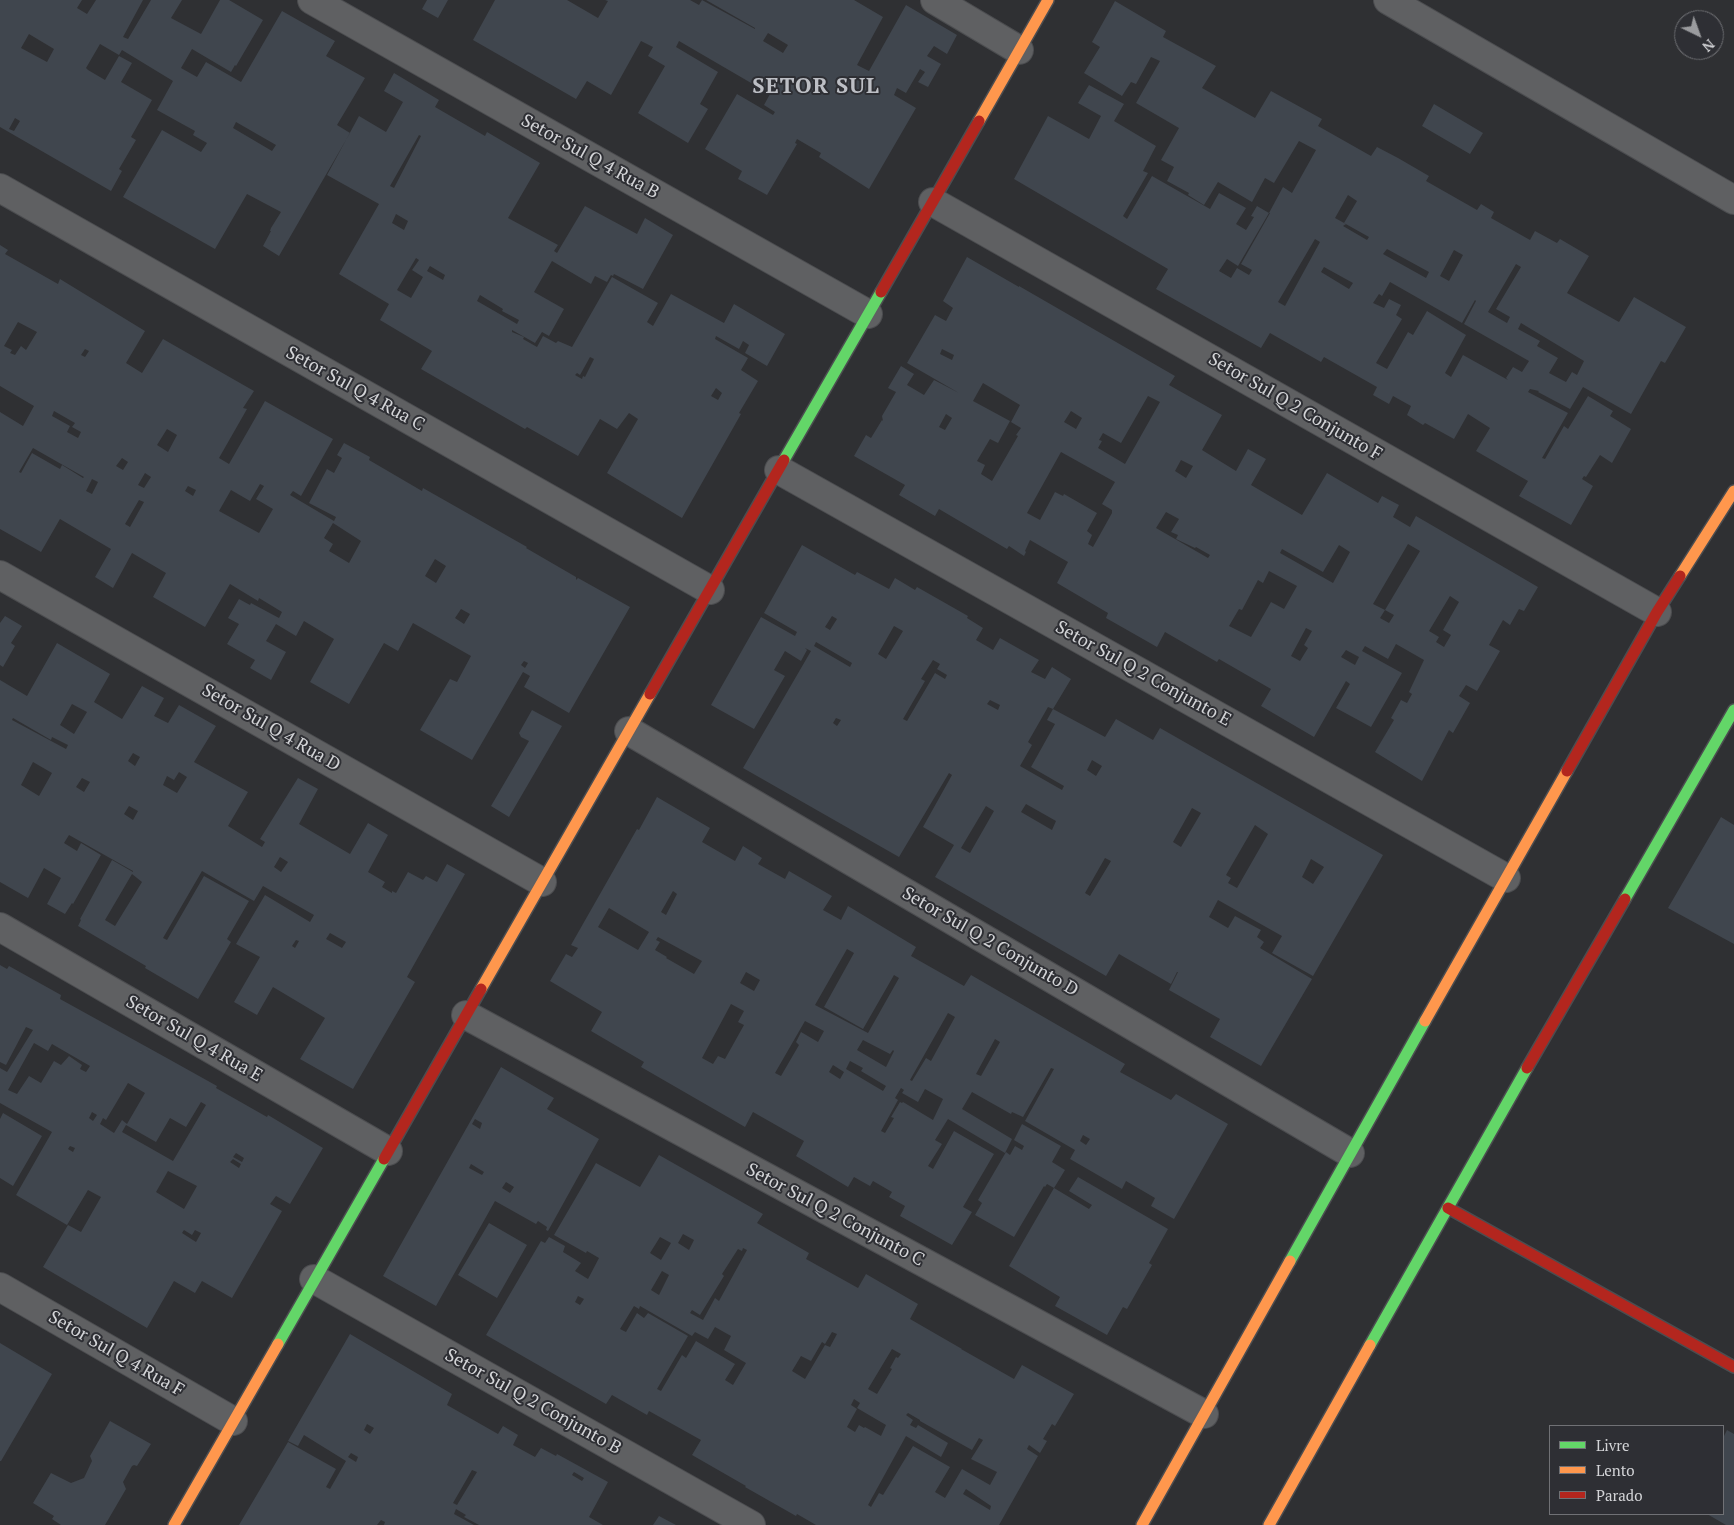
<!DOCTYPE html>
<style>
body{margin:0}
#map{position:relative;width:1734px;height:1525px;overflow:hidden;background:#2f3033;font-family:"PT Serif",serif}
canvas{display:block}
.legend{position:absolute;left:1549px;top:1425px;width:175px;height:90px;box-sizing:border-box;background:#2e2f34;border:1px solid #707175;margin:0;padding:6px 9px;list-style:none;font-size:15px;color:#d3d4d7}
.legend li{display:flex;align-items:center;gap:10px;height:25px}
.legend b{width:25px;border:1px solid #707175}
.north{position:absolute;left:1674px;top:10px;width:50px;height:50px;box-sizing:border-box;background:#2e2f34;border:1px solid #707175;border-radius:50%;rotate:138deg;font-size:14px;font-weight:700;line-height:20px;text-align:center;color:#d3d4d7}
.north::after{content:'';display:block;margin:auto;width:18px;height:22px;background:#9a9b9e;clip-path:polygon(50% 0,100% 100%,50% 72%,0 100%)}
</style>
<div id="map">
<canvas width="1734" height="1525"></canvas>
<ul class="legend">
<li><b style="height:6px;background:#63d668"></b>Livre</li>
<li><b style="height:6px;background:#ff974d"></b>Lento</li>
<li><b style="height:6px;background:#b3261e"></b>Parado</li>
</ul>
<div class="north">N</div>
</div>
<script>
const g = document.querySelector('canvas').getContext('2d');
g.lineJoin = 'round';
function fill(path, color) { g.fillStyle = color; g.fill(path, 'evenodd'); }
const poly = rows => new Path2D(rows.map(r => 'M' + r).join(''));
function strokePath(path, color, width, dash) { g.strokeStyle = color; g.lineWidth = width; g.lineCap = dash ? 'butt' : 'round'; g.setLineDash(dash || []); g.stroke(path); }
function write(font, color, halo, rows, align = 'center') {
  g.font = font + ' "PT Serif",serif'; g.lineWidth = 4; g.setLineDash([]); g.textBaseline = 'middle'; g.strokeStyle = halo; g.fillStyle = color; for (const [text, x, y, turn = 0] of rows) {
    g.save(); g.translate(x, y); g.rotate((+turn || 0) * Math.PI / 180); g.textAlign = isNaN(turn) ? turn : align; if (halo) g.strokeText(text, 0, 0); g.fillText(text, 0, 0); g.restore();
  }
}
const building = poly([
 [0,0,82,0,77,8,87,14,96,0,143,0,123,37,128,39,151,0,182,0,171,18,201,34,220,0,229,0,263,20,236,66,235,65,231,72,192,49,181,68,197,77,206,62,241,82,282,11,335,41,326,56,365,78,337,125,350,133,279,256,263,246,271,231,270,231,271,228,281,212,247,194,215,249,123,197,162,130,201,152,207,143,193,135,195,131,157,110,173,81,122,50,119,55,100,44,86,68,88,70,105,80,119,56,132,63,121,82,152,100,131,137,136,140,119,169,122,171,111,191,0,127],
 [29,34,54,49,47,62,21,48],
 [15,118,20,121,14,131,9,129],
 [236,122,276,145,272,151,233,128],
 [427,0,448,0,438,18,422,9],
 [495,0,567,0,598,18,608,1,605,0,690,0,699,5,702,0,755,29,755,28,706,0,854,0,883,17,857,65,869,71,906,5,957,35,947,54,934,46,927,56,941,64,928,87,918,82,925,72,920,69,906,93,897,88,894,95,916,108,869,189,819,157,821,153,797,139,795,143,797,144,767,195,738,179,742,171,705,149,737,94,773,115,775,112,764,105,770,94,679,41,676,47,718,72,700,104,708,109,688,143,638,113,665,66,648,56,653,47,641,41,611,95,587,81,576,99,473,40],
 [768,33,788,45,783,53,763,41],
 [1115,1,1166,31,1163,37,1216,66,1202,88,1255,118,1271,91,1322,119,1318,126,1371,156,1377,147,1398,158,1429,176,1426,181,1477,210,1481,204,1494,212,1491,218,1530,240,1535,231,1557,243,1560,239,1589,256,1567,293,1619,322,1634,297,1686,327,1665,363,1661,361,1631,414,1583,387,1570,409,1538,392,1539,391,1530,389,1528,392,1568,413,1542,458,1545,459,1564,426,1568,429,1588,396,1613,411,1610,416,1631,429,1612,463,1600,455,1586,477,1584,476,1582,479,1593,486,1571,525,1519,496,1528,481,1476,451,1490,428,1468,414,1454,439,1425,423,1423,425,1407,415,1411,406,1393,396,1389,404,1373,395,1377,387,1324,357,1321,362,1270,333,1261,348,1156,289,1168,269,1014,179,1048,116,1089,139,1101,116,1078,103,1089,85,1124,104,1114,121,1156,146,1143,171,1148,173,1123,216,1127,219,1152,176,1210,209,1219,193,1246,208,1236,224,1246,230,1254,217,1251,216,1257,206,1269,213,1238,266,1227,259,1219,271,1231,278,1237,268,1249,275,1252,270,1241,264,1270,213,1269,213,1283,187,1292,193,1316,150,1299,141,1274,183,1265,178,1252,202,1218,182,1204,205,1188,195,1189,193,1167,181,1174,167,1161,160,1179,128,1136,103,1160,61,1151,57,1136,84,1131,82,1122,96,1084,73,1100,47,1092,42],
 [1348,195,1357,201,1344,223,1369,237,1367,240,1343,226,1346,224,1335,218],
 [1315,239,1320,242,1285,306,1278,302],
 [1387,249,1429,272,1426,278,1383,254],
 [1454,250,1463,255,1449,281,1440,276],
 [1516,264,1521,267,1496,309,1510,317,1507,323,1488,312],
 [1324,267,1353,283,1349,289,1321,272],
 [1390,282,1462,323,1475,300,1476,301,1464,324,1529,361,1522,372,1513,367,1506,378,1508,380,1463,355,1451,377,1445,373,1466,335,1427,311,1413,335,1408,332,1387,369,1376,363,1402,319,1396,315,1401,305,1389,299,1384,308,1373,303,1379,294,1382,296],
 [1521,323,1584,361,1577,375,1572,372,1566,382,1549,373,1558,358,1537,346,1540,341,1518,329],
 [394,73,439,100,435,107,485,136,487,132,540,163,508,218,558,245,554,251,557,253,585,206,637,234,645,218,673,235,643,289,614,274,613,276,611,275,607,282,595,276,591,284,552,261,534,292,564,309,549,336,542,332,535,343,512,330,512,332,524,337,523,339,537,347,543,336,556,343,558,341,572,347,612,277,658,303,647,322,653,326,671,294,724,323,734,304,785,334,767,366,745,353,749,345,743,341,739,349,716,336,715,339,748,358,741,370,758,381,739,413,741,414,682,518,607,473,638,419,629,413,617,429,600,419,578,456,527,427,525,429,421,369,432,351,380,320,389,304,339,274,379,204,327,175,359,116,386,132,403,102,384,91],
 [419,135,421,136,394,188,390,186],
 [396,214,408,221,404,230,392,223],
 [416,258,419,260,412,270,423,277,411,298,397,290],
 [430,266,445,275,443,280,427,271],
 [480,295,503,309,502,311,519,320,517,324,477,301],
 [590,357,594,359,585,377,583,376,582,379,575,375,577,373,580,375],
 [716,388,722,393,718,400,711,396],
 [1434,104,1483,133,1470,154,1422,126],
 [0,245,8,250,5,254,58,284,60,279,145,331,126,363,142,373,163,339,254,391,243,408,247,409,219,458,229,464,265,401,333,439,301,496,293,491,290,495,334,521,336,517,309,503,327,469,334,473,342,458,337,455,344,443,370,457,369,460,422,491,423,488,527,547,526,548,576,577,576,580,578,578,630,607,569,713,524,687,530,676,523,672,472,760,420,730,450,679,457,682,471,656,413,623,398,651,384,643,349,704,310,682,334,639,304,621,296,636,276,624,266,641,286,652,271,680,250,668,255,660,227,644,239,624,228,618,239,599,250,605,251,603,279,618,282,612,259,598,258,601,230,584,205,627,153,597,166,573,132,553,113,588,95,577,111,549,60,519,41,552,0,529,0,412,23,426,34,406,0,386],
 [18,322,37,332,26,350,21,346,15,355,10,353,12,350,4,346],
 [85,349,89,351,85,357,81,355],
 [54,411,75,423,72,427,81,432,78,438,67,432,70,426,52,416],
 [167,429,177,435,168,452,157,445],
 [33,448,84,477,83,478,62,465,60,469,32,453,21,473,19,472],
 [122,458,128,462,123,470,116,466],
 [145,473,151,477,144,488,138,485],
 [92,479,98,482,92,494,86,491],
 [260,484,264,486,256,499,273,509,259,533,219,511,231,490,250,501],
 [188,486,196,490,193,496,185,491],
 [139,500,144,502,130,527,125,524],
 [333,523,361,541,349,563,329,551,333,544,324,538],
 [435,559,446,566,436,583,425,576],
 [461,609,470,614,464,624,455,618],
 [524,661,528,663,525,668,521,665],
 [967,257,1019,287,1019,286,1175,376,1169,385,1222,415,1202,450,1236,471,1248,449,1266,459,1251,485,1302,515,1327,473,1378,503,1382,496,1399,505,1393,517,1410,527,1416,516,1538,587,1524,611,1519,609,1510,625,1503,620,1489,645,1500,651,1477,691,1466,685,1459,696,1470,703,1453,733,1449,730,1422,781,1375,752,1394,720,1391,718,1401,700,1407,703,1412,694,1409,692,1424,660,1396,644,1388,659,1365,646,1362,651,1402,673,1371,727,1336,708,1350,684,1346,681,1314,737,1261,706,1271,689,1219,659,1217,662,1165,632,1157,647,1106,618,1108,613,1057,583,1068,562,1030,540,1025,551,1026,552,1024,556,1009,546,1007,549,939,509,935,516,899,495,905,485,854,456,866,435,871,438,882,420,883,421,882,416,896,392,888,388,901,366,914,374,907,385,924,395,934,380,959,393,907,363,935,315,946,321,953,308,943,301],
 [942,349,954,355,952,360,940,354],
 [983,383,1020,405,1011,422,1021,428,1016,435,1018,436,992,481,981,474,985,465,977,461,990,439,998,443,1010,421,973,401],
 [1148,396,1160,402,1125,464,1098,448,1102,441,1099,440,1103,433,1121,443],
 [1071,411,1082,418,1076,429,1064,422],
 [946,414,952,418,945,430,939,427],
 [1061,452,1115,482,1102,504,1112,510,1112,513,1093,547,1088,544,1092,535,1087,531,1097,513,1064,494,1063,496,1055,492,1040,520,1027,513],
 [1181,460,1193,466,1186,478,1175,471],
 [1166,512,1179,519,1171,532,1178,535,1176,539,1195,548,1196,547,1210,555,1208,558,1156,528],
 [1408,544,1420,551,1385,610,1394,615,1389,623,1380,618,1385,610,1373,604],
 [1339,545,1350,552,1333,583,1280,553,1282,549,1323,572],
 [1269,571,1297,586,1284,609,1271,602,1251,637,1229,626,1239,609,1242,610,1258,580,1263,583],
 [1450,596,1459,602,1443,630,1451,635,1444,647,1436,642,1439,637,1429,631],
 [1306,628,1312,631,1304,645,1308,648,1300,661,1291,656],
 [1346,650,1359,657,1355,665,1341,657],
 [802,545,855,575,857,572,889,589,895,578,915,590,917,587,968,616,967,618,983,628,976,640,993,650,1000,638,1039,660,1031,672,1045,679,1052,667,1071,679,1053,709,1105,737,1116,719,1153,740,1160,728,1383,855,1313,976,1272,953,1282,936,1218,900,1209,917,1228,928,1235,916,1261,930,1257,937,1264,942,1260,948,1312,979,1261,1066,1210,1037,1220,1019,1169,990,1178,972,1177,972,1171,984,1119,954,1106,976,935,877,954,845,923,827,952,775,949,773,899,857,743,768,811,651,805,648,807,650,801,661,785,651,774,670,785,676,754,729,711,705,761,617,795,636,797,632,764,613],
 [832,616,837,619,830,630,825,627],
 [894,626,903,631,886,659,878,654],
 [816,642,852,663,850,667,814,646],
 [933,660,940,664,937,669,947,675,945,679,935,673,907,721,903,719,925,681,921,679],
 [990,700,1000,705,998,710,987,704],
 [1048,707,1053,709,1047,720,1055,724,1031,767,1064,786,1062,790,1020,766,1032,745,1028,742],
 [836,718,841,720,837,726,833,723],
 [1092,760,1102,766,1096,776,1087,770],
 [1026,804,1056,821,1052,830,1021,812],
 [986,806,994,811,970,853,961,848],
 [1192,808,1201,813,1181,847,1173,842],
 [1255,825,1268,834,1237,888,1228,883,1231,878,1226,875],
 [1105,858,1111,861,1090,896,1085,893],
 [1311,859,1324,867,1313,884,1302,877],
 [5,616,22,626,11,643,15,646,3,667,0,665,0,623],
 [57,643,110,674,94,702,122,719,142,686,164,698,154,716,168,723,179,705,216,726,194,762,248,792,228,826,262,847,265,842,260,839,298,778,318,789,299,824,350,854,368,823,388,835,368,872,385,882,382,887,392,893,392,891,396,893,408,872,423,880,426,876,437,882,447,864,465,874,407,977,415,982,353,1089,300,1059,325,1018,273,987,257,1015,234,1002,260,957,236,944,265,895,310,922,314,915,263,886,254,901,202,871,163,938,167,940,204,876,249,901,227,939,231,942,198,999,145,968,146,966,78,926,81,920,80,919,112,860,133,872,133,871,69,835,64,843,77,851,81,843,101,855,73,904,72,903,65,914,47,904,61,878,44,868,28,898,0,882,0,680,27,696],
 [72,704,87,712,74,734,60,725],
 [13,718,51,740,52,737,68,745,66,749,12,720],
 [133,753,140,757,135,766,128,761],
 [33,762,52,773,39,796,21,785],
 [179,772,187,777,177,793,163,785,167,776,174,780],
 [82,778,90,782,84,792,76,787],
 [129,806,138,811,133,820,124,814],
 [280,857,288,862,281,872,274,867],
 [132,874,142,882,115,926,105,920],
 [330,933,346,942,342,948,326,939],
 [296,940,299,941,295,948,292,946],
 [532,710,562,726,509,817,491,806,529,741,521,737,519,733],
 [657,797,710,828,702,842,735,861,743,846,762,858,758,864,785,879,789,871,832,896,823,910,841,920,848,906,916,947,911,956,964,986,971,975,1125,1064,1120,1072,1171,1100,1176,1094,1228,1124,1174,1219,1151,1206,1155,1198,1126,1181,1122,1189,1070,1159,1075,1150,1025,1121,1054,1069,1051,1068,1023,1117,1012,1112,1011,1114,972,1092,962,1109,1012,1139,1005,1153,948,1119,935,1140,942,1144,928,1166,933,1169,954,1131,994,1154,963,1207,972,1212,952,1245,900,1216,905,1206,889,1197,892,1192,873,1181,870,1186,854,1177,848,1187,796,1156,804,1141,753,1112,745,1127,641,1067,644,1062,591,1031,602,1012,550,981,566,954,572,957,578,948,571,945,637,829,639,830],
 [673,891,677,894,666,915,661,912],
 [609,908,649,932,638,950,598,927],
 [658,937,702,961,694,974,666,958,667,957,655,950,660,942,656,940],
 [847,949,854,953,824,1007,863,1029,894,975,899,978,868,1033,815,1005],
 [746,972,760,980,754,991,740,983],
 [731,1004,744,1011,738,1022,744,1025,725,1059,718,1056,713,1064,702,1058],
 [948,1013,955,1017,931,1061,926,1058,912,1081,910,1080],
 [805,1021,824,1031,818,1042,801,1032,796,1042,799,1045,781,1076,775,1073],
 [995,1039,1000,1042,981,1076,976,1074],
 [863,1040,890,1054,893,1050,894,1051,886,1067,857,1050],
 [850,1061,863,1068,861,1071,886,1086,883,1091,846,1069],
 [833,1065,844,1072,840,1079,829,1072],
 [901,1088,904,1090,902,1093,918,1102,925,1089,943,1099,933,1120,903,1102,902,1103,900,1102,891,1117,894,1118,885,1133,881,1131,898,1100,895,1098],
 [1083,1135,1090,1139,1086,1145,1080,1141],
 [1721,817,1734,825,1734,944,1668,908],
 [0,965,7,969,9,966,61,995,60,999,165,1057,217,1086,216,1088,267,1117,268,1115,323,1148,290,1204,276,1196,270,1204,282,1211,232,1298,202,1281,195,1293,174,1281,147,1328,43,1267,68,1225,81,1232,101,1197,88,1190,67,1225,16,1195,52,1132,0,1103,0,1068,7,1072,33,1030,26,1027,6,1065,0,1062],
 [34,1043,48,1051,52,1044,90,1066,86,1072,80,1069,82,1065,69,1056,61,1065,54,1061,41,1083,29,1076,17,1094,8,1090],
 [128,1083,145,1093,127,1124,122,1120,114,1133,100,1124,103,1118,106,1120],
 [201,1102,206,1105,173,1161,122,1132,126,1125,156,1142,170,1118,186,1127],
 [92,1112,97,1115,93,1121,89,1118],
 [70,1146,75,1148,73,1152,68,1149],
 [236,1153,244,1158,242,1162,233,1157],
 [233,1159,241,1164,239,1168,230,1162],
 [168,1171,197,1186,184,1209,156,1192],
 [184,1230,192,1235,195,1230,201,1233,196,1242,182,1233],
 [501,1067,554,1098,547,1109,599,1139,548,1231,546,1230,547,1227,538,1221,536,1224,495,1201,436,1306,383,1276],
 [475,1119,482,1123,480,1129,472,1124],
 [471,1164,484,1172,482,1175,469,1168],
 [506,1182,514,1187,510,1193,502,1188],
 [3,1113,42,1136,13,1186,0,1178,0,1119],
 [1022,1124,1061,1146,1052,1162,1065,1170,1054,1188,1047,1184,1045,1187,1044,1186,1014,1237,975,1215,982,1203,978,1200,1006,1152,1010,1155,1015,1146,1022,1150,1024,1146,1014,1140],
 [659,1155,763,1214,757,1223,809,1253,806,1259,858,1288,866,1274,918,1304,910,1319,962,1349,961,1349,1014,1379,1022,1365,1074,1394,1055,1426,1052,1424,1043,1439,1047,1441,1040,1453,1029,1445,1027,1449,1038,1456,999,1525,816,1525,797,1514,796,1516,745,1487,746,1486,692,1455,701,1440,649,1411,647,1415,612,1395,606,1404,486,1335,541,1241,545,1243,549,1237,565,1246,563,1252,581,1263,575,1271,588,1279,599,1258,587,1251,586,1253,554,1235,596,1163,640,1187],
 [683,1234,694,1240,689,1250,678,1243],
 [660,1237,671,1243,661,1260,650,1253],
 [743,1248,747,1250,719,1301,715,1298,703,1320,690,1313,692,1310,700,1315,724,1276,722,1274,738,1249,742,1251],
 [662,1271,669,1275,659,1295,651,1290],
 [578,1296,584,1299,580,1305,575,1302],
 [634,1306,639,1309,640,1306,692,1336,695,1332,708,1339,715,1327,731,1336,724,1350,746,1363,733,1385,725,1380,735,1364,696,1341,686,1358,682,1355,661,1391,657,1389,688,1336,648,1313,644,1318,637,1313,626,1332,620,1329],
 [832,1332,837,1334,830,1347,825,1345,805,1379,792,1371,801,1356,811,1361,822,1342,825,1344],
 [892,1349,901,1354,898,1358,896,1357,890,1368,892,1369,877,1394,868,1389],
 [854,1399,860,1403,857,1408,886,1425,881,1436,865,1427,864,1428,859,1425,855,1432,847,1427,857,1409,851,1405],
 [908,1413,920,1420,920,1421,972,1450,979,1438,983,1440,971,1459,997,1472,990,1485,962,1469,945,1498,935,1492,950,1467,913,1446,883,1495,879,1493,871,1507,868,1505,906,1436,941,1457,948,1443,918,1425,916,1428,910,1425,913,1420,906,1415],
 [966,1489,991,1506,990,1510,963,1494],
 [1078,1177,1168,1229,1149,1263,1152,1265,1127,1309,1123,1307,1107,1335,1055,1306,1060,1297,1009,1266,1054,1188,1089,1209,1092,1205,1069,1191],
 [489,1223,527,1245,497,1298,458,1275],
 [350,1334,452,1394,447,1405,498,1434,503,1426,518,1435,513,1445,535,1457,541,1448,556,1456,557,1454,608,1482,589,1517,603,1525,479,1525,464,1517,466,1515,456,1509,454,1514,474,1525,384,1525,385,1522,381,1520,377,1525,239,1525,288,1442,336,1469,326,1487,330,1489,346,1461,304,1435,298,1446,288,1441],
 [367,1424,374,1428,370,1434,364,1430],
 [351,1453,358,1457,356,1462,348,1457],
 [472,1470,477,1472,457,1505,453,1503],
 [574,1472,584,1478,582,1481,572,1475],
 [0,1343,52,1374,1,1461,0,1461],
 [110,1421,151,1444,137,1466,134,1465,132,1466,123,1482,126,1489,105,1525,61,1525,52,1519,54,1516,33,1503,51,1473,71,1483,84,1478,92,1461,90,1456],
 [1727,1430,1734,1434,1734,1525,1726,1525,1707,1514,1723,1514,1723,1438],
 [659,1516,676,1525,653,1525]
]);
const street = poly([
 [312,0,868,314],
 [935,0,1019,50],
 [1388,0,1734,200],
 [0,188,710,590],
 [933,202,1657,612],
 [779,470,1506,878],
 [0,575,542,882],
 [629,731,1350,1153],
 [0,927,388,1151],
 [466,1015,1204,1414],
 [314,1279,751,1525],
 [0,1287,233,1421]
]);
const fast = poly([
 [784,460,881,292],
 [1625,899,1734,710],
 [1290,1261,1425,1021],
 [278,1344,384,1159],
 [1370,1345,1527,1068]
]);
const slow = poly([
 [979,121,1048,0],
 [1680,576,1734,491],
 [481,989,650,694],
 [1425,1021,1567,771],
 [174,1525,278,1344],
 [1142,1525,1290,1261],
 [1269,1525,1370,1345]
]);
const jam = poly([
 [881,292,979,121],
 [650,694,784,460],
 [1567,771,1657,612,1680,576],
 [1527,1068,1625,899],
 [384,1159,481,989],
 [1448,1208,1734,1367]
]);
const streetNames = [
 ["Setor Sul Q 4 Rua B",590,157,29],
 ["Setor Sul Q 4 Rua C",355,389,29],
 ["Setor Sul Q 2 Conjunto F",1295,407,30],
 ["Setor Sul Q 2 Conjunto E",1143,674,29],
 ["Setor Sul Q 4 Rua D",271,728,30],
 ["Setor Sul Q 2 Conjunto D",990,942,30],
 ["Setor Sul Q 4 Rua E",194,1039,30],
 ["Setor Sul Q 2 Conjunto C",835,1215,28],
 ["Setor Sul Q 4 Rua F",116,1354,30],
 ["Setor Sul Q 2 Conjunto B",533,1402,29]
];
const districtNames = [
 ["SETOR SUL",816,87]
];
fill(building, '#40464e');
strokePath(street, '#4c4d50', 30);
strokePath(fast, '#4c4d50', 14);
strokePath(slow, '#4c4d50', 14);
strokePath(jam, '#4c4d50', 14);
strokePath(street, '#5f6062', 28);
strokePath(fast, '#63d668', 11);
strokePath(slow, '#ff974d', 11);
strokePath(jam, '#b3261e', 11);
write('18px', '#d3d4d7', '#2e2f34', streetNames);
g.letterSpacing = '1px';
write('bold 22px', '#bdbfc5', '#2e2f34', districtNames);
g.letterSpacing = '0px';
</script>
